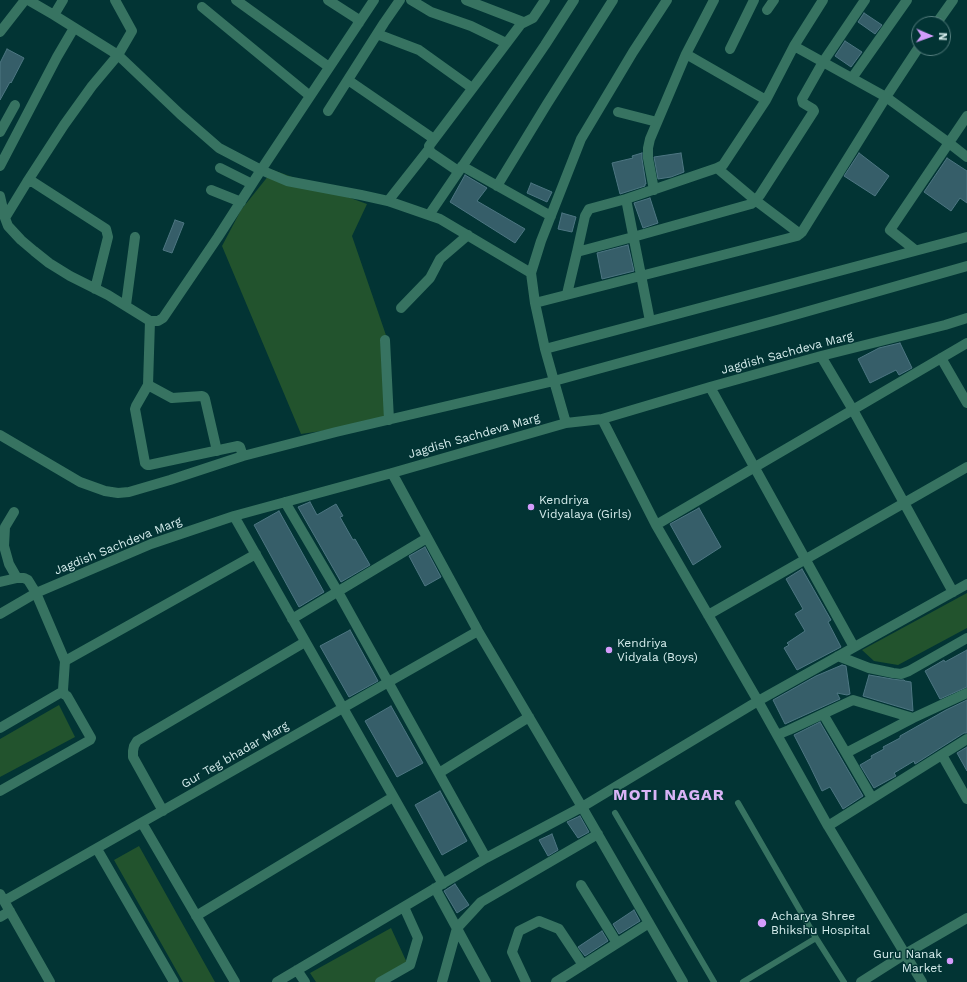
<!DOCTYPE html>
<style>
body{margin:0}
#map{position:relative;width:967px;height:982px;overflow:hidden;background:#023434;font-family:"Work Sans",sans-serif}
canvas{display:block}
.north{position:absolute;left:911px;top:16px;width:40px;height:40px;box-sizing:border-box;background:#023434;border:1px solid #567e7e;border-radius:50%;rotate:92deg;font-size:11px;font-weight:700;line-height:16px;text-align:center;color:#d5ecec}
.north::after{content:'';display:block;margin:auto;width:14px;height:18px;background:#d49cfc;clip-path:polygon(50% 0,100% 100%,50% 72%,0 100%)}
</style>
<div id="map">
<canvas width="967" height="982"></canvas>
<div class="north">N</div>
</div>
<script>
const g = document.querySelector('canvas').getContext('2d');
g.lineJoin = 'round';
function fill(path, color) { g.fillStyle = color; g.fill(path, 'evenodd'); }
const poly = rows => new Path2D(rows.map(r => 'M' + r).join(''));
function strokePath(path, color, width, dash) { g.strokeStyle = color; g.lineWidth = width; g.lineCap = dash ? 'butt' : 'round'; g.setLineDash(dash || []); g.stroke(path); }
function write(font, color, halo, rows, align = 'center') {
  g.font = font + ' "Work Sans",sans-serif'; g.lineWidth = 3; g.setLineDash([]); g.textBaseline = 'middle'; g.strokeStyle = halo; g.fillStyle = color; for (const [text, x, y, turn = 0] of rows) {
    g.save(); g.translate(x, y); g.rotate((+turn || 0) * Math.PI / 180); g.textAlign = isNaN(turn) ? turn : align; if (halo) g.strokeText(text, 0, 0); g.fillText(text, 0, 0); g.restore();
  }
}
const green = poly([
 [273,170,367,204,352,236,389,344,389,421,301,434,222,246,241,210],
 [967,593,967,628,898,665,874,661,862,650],
 [59,705,75,737,0,777,0,739],
 [139,846,215,982,183,982,114,860],
 [391,928,408,965,381,982,316,982,310,973]
]);
const building = poly([
 [864,13,882,25,875,34,858,22,864,13],
 [845,41,862,52,851,67,835,56,845,41],
 [7,49,24,58,11,83,10,82,0,100,0,63,7,49],
 [642,153,642,159,646,184,645,184,645,186,620,194,612,163,633,158,632,156,642,153],
 [681,153,684,172,671,177,658,179,654,157,681,153],
 [859,153,889,176,875,196,844,176,859,153],
 [947,158,967,171,967,203,960,198,951,211,924,192,947,158],
 [465,175,487,188,477,201,525,229,515,243,450,202,465,175],
 [531,183,552,192,547,202,527,193,531,183],
 [650,198,658,223,643,228,634,203,650,198],
 [562,213,576,217,572,232,558,229,562,213],
 [175,220,184,223,172,253,163,250,175,220],
 [628,245,634,271,602,279,597,253,628,245],
 [900,343,912,368,899,375,896,370,870,383,858,359,879,348,900,343],
 [310,502,317,515,336,504,343,516,340,517,353,540,355,539,370,565,341,582,298,507,305,504,310,502],
 [699,508,721,547,693,565,670,524,699,508],
 [279,511,324,592,299,607,254,525,279,511],
 [425,547,441,577,425,586,409,556,425,547],
 [802,569,831,620,828,622,841,647,797,670,784,648,789,645,787,643,805,631,795,614,803,609,786,579,802,569],
 [350,630,378,681,349,697,320,646,350,630],
 [967,650,967,687,940,699,925,671,944,660,945,662,967,650],
 [842,665,846,666,850,694,847,695,837,693,840,699,785,724,773,700,816,676,842,665],
 [869,675,892,679,900,680,904,680,905,681,911,682,913,711,863,696,869,675],
 [967,700,967,733,964,733,915,764,914,761,894,773,896,776,874,788,860,765,872,758,871,756,884,749,883,747,900,738,900,736,946,710,967,700],
 [391,706,423,763,397,777,365,721,391,706],
 [820,722,863,796,843,809,830,787,822,791,810,766,794,735,820,722],
 [967,747,967,771,957,753,967,747],
 [440,791,467,841,442,855,415,805,440,791],
 [580,816,589,832,578,838,567,822,580,816],
 [552,834,558,850,548,856,539,840,552,834],
 [455,884,469,905,457,913,444,891,455,884],
 [634,910,640,921,619,934,613,924,634,910],
 [602,931,608,941,585,956,578,947,602,931]
]);
const service = poly([
 [738,803,816,938,844,982],
 [615,813,714,982],
 [743,982,816,938]
]);
const minor = poly([
 [28,0,54,15,118,55,180,114,219,148,261,170,287,181,361,195,388,201,440,219,531,273],
 [236,0,329,67],
 [328,0,356,18,359,23],
 [411,0,431,12,471,26,506,43],
 [466,0,523,22],
 [202,7,310,96],
 [767,10,774,0],
 [54,15,63,0],
 [936,24,953,0],
 [0,32,25,0],
 [377,34,419,50,472,88],
 [794,46,886,97,949,143,967,157],
 [730,49,754,0],
 [686,54,766,100],
 [852,78,907,0],
 [348,80,434,139],
 [328,111,384,23,400,0],
 [618,112,657,122],
 [0,132,15,105],
 [0,166,57,57,74,28],
 [462,166,551,216],
 [220,168,252,184],
 [717,168,755,200,800,234],
 [458,171,433,154,430,152,429,146,521,24,533,18,545,0],
 [27,182,64,125,92,86,118,55,132,31,115,0],
 [497,186,547,104,613,0],
 [211,190,241,202],
 [654,190,648,158,648,148,650,139,686,54,714,0],
 [0,196,5,218,8,226,21,240,34,251,49,263,70,276,108,295,150,321,158,321,163,318,218,237,261,170,374,0],
 [388,201,429,149],
 [429,215,545,45,574,0],
 [5,218,27,182,33,182,106,229,108,237,95,289],
 [915,250,890,230,967,116],
 [577,252,585,216,589,209,626,199],
 [567,294,577,252,633,237,751,204,754,202,760,195,814,111,813,109,803,103,802,99,823,62,865,0],
 [535,303,797,236,802,232,886,97,919,47],
 [126,305,135,237],
 [401,308,430,278,440,259,468,235],
 [150,321,148,385,136,406,135,409,145,463,147,465,149,465,238,446,240,447,243,456],
 [650,321,626,199,717,168,723,165,766,100,794,46,823,0],
 [385,340,389,420],
 [545,349,967,237],
 [821,356,853,410,953,592],
 [941,358,967,403],
 [148,385,172,398,202,396,204,397,205,399,217,451],
 [710,387,854,647],
 [602,419,656,525,758,701,828,826,922,982],
 [566,423,554,381,545,349,535,303,531,273,541,241,581,139,633,52,667,0],
 [0,435,80,482,105,491,118,493,129,492,170,480,243,456,336,432,554,381,777,320,967,266],
 [392,473,478,631,582,807,683,982],
 [285,502,338,592,486,858],
 [14,512,5,527,4,546,9,564,17,578],
 [234,516,443,884],
 [656,525,967,343],
 [0,582,17,578,24,578,28,580,36,593,65,661,63,690,64,694],
 [0,614,36,593,151,544,234,516,392,473,566,423,602,419,710,387,821,356,945,325,967,318],
 [708,615,967,467],
 [292,619,427,538],
 [838,656,869,668,893,673,901,674,909,671,967,638],
 [65,661,256,554],
 [913,718,967,693],
 [0,728,60,693,62,693,67,696,91,738,90,740,0,791],
 [777,735,789,730,823,714,853,700,913,718,846,753,823,714],
 [846,753,872,798],
 [942,755,967,799],
 [439,773,529,717],
 [163,811,133,757,133,751,134,746,137,741,305,642],
 [142,823,235,982],
 [828,826,967,739],
 [97,849,174,982],
 [581,885,617,943],
 [435,888,486,982],
 [0,894,50,982],
 [4,901,478,631],
 [196,916,393,797],
 [0,917,10,911],
 [297,970,305,982],
 [277,982,486,858,582,807,758,701,967,584],
 [380,982,410,965,418,938,404,907],
 [442,982,457,928,481,902,598,834],
 [526,982,512,952,519,931,539,921,559,929,583,965],
 [556,982,649,923],
 [861,982,905,954,967,918]
]);
const markers = [
 [531,507,4,"#d49cfc"],
 [609,650,4,"#d49cfc"],
 [762,923,5,"#d49cfc"],
 [950,961,4,"#d49cfc"]
];
const streetNames = [
 ["Jagdish Sachdeva Marg",787,353,-15],
 ["Jagdish Sachdeva Marg",474,436,-16],
 ["Jagdish Sachdeva Marg",118,546,-22],
 ["Gur Teg bhadar Marg",235,755,-30]
];
const poiNames = [
 ["Kendriya",539,500],
 ["Vidyalaya (Girls)",539,514],
 ["Kendriya",617,643],
 ["Vidyala (Boys)",617,657],
 ["Acharya Shree",771,916],
 ["Bhikshu Hospital",771,930],
 ["Guru Nanak",942,954,"right"],
 ["Market",942,968,"right"]
];
const districtNames = [
 ["MOTI NAGAR",669,795]
];
fill(green, '#22532d');
fill(building, '#365e69');
strokePath(building, '#4d7682', 1);
strokePath(service, '#377361', 6);
strokePath(minor, '#377361', 10);
for (const [x, y, r, color] of markers) { const dot = new Path2D(); dot.arc(x, y, r, 0, 2 * Math.PI); g.fillStyle = color; g.fill(dot); strokePath(dot, '#023434', 1.5); }
write('12px', '#d5ecec', '#023434', streetNames);
write('12px', '#d5ecec', '#023434', poiNames, 'left');
g.letterSpacing = '1px';
write('bold 16px', '#d9b4f6', '#023434', districtNames);
g.letterSpacing = '0px';
</script>
